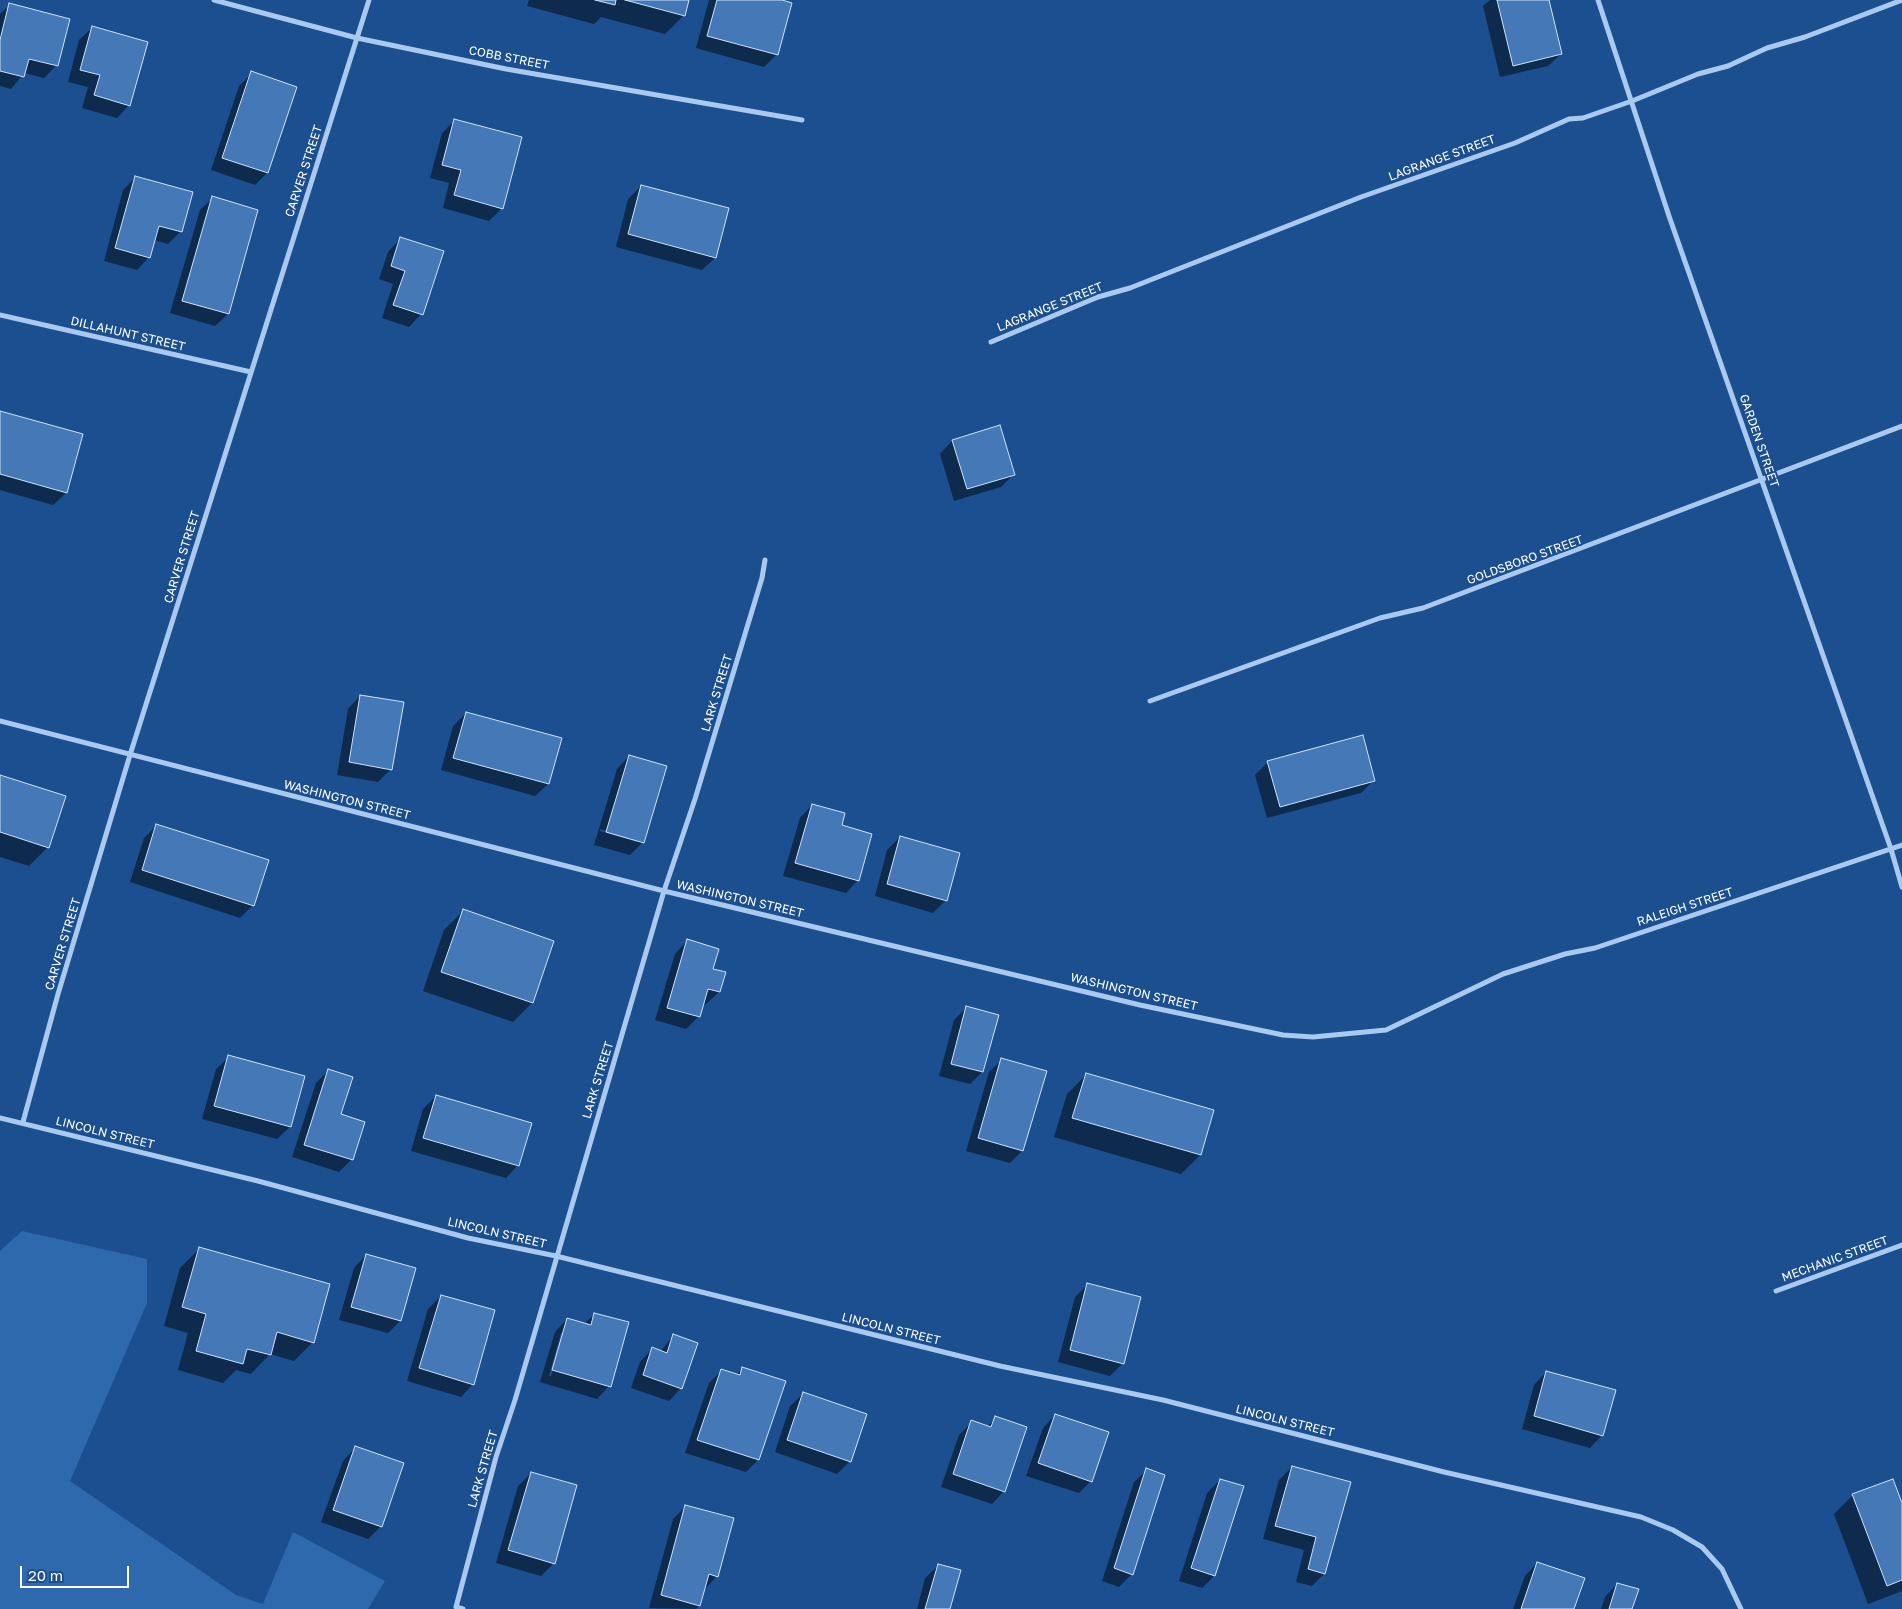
<!DOCTYPE html>
<style>
body{margin:0}
#map{position:relative;width:1902px;height:1609px;overflow:hidden;background:#1b4f8f;font-family:"Golos Text",sans-serif}
canvas{display:block}
.scale{position:absolute;left:20px;top:1566px;width:109px;height:22px;box-sizing:border-box;border:2px solid #fff;border-top:0;padding-left:6px;font-size:15px;line-height:18px;white-space:nowrap;color:#fff;-webkit-text-stroke:4px #1b4f8f;paint-order:stroke}
</style>
<div id="map">
<canvas width="1902" height="1609"></canvas>
<div class="scale">20 m</div>
</div>
<script>
const g = document.querySelector('canvas').getContext('2d');
g.lineJoin = 'round';
function fill(path, color) { g.fillStyle = color; g.fill(path, 'evenodd'); }
const poly = rows => new Path2D(rows.map(r => 'M' + r).join(''));
function strokePath(path, color, width, dash) { g.strokeStyle = color; g.lineWidth = width; g.lineCap = dash ? 'butt' : 'round'; g.setLineDash(dash || []); g.stroke(path); }
function write(font, color, halo, rows, align = 'center') {
  g.font = font + ' "Golos Text",sans-serif'; g.lineWidth = 4; g.setLineDash([]); g.textBaseline = 'middle'; g.strokeStyle = halo; g.fillStyle = color; for (const [text, x, y, turn = 0] of rows) {
    g.save(); g.translate(x, y); g.rotate((+turn || 0) * Math.PI / 180); g.textAlign = isNaN(turn) ? turn : align; if (halo) g.strokeText(text, 0, 0); g.fillText(text, 0, 0); g.restore();
  }
}
const green = poly([
 [22,1231,147,1259,147,1303,70,1481,236,1595,263,1604,293,1532,385,1581,368,1609,0,1609,0,1251]
]);
const shadow = poly([
 [529,0,688,0,684,15,665,34,601,17,594,24,527,6],
 [709,0,777,0,777,54,764,67,696,48],
 [1490,0,1548,0,1561,54,1548,66,1500,77,1483,6],
 [10,5,68,20,56,66,44,78,24,73,11,89,0,86,0,14],
 [92,28,129,105,117,118,82,108,88,87,68,82,79,40],
 [252,73,267,173,255,185,211,170,239,86],
 [455,120,502,208,489,221,443,208,449,183,430,178,442,133],
 [136,177,181,231,168,244,154,240,149,257,137,270,104,261,123,190],
 [641,186,715,258,702,270,616,247,628,199],
 [213,198,257,211,228,314,215,326,170,313,200,210],
 [400,239,421,314,409,327,382,318,393,284,379,279,388,252],
 [0,412,66,493,53,505,0,490],
 [999,427,1014,474,1001,487,954,501,940,454,952,441],
 [360,696,391,769,378,782,337,775,348,709],
 [466,713,548,784,535,796,441,770,453,726],
 [629,756,643,842,630,855,594,845,617,769],
 [600,829,637,840,637,842,600,831],
 [1268,762,1374,780,1361,793,1267,818,1255,775],
 [0,776,48,847,29,866,0,857],
 [812,805,840,826,858,880,846,893,783,876,800,818],
 [156,826,253,905,240,918,130,882,144,838],
 [900,837,946,900,933,913,875,896,887,850],
 [463,911,553,942,532,1003,513,1022,423,991,444,930],
 [687,941,712,970,725,973,719,992,706,1004,702,1003,699,1016,686,1029,655,1020,675,954],
 [967,1007,982,1072,970,1084,939,1076,954,1020],
 [229,1057,303,1077,290,1127,277,1139,202,1119,216,1069],
 [1002,1060,1022,1151,1010,1163,966,1151,989,1072],
 [329,1070,352,1159,339,1172,292,1157,316,1083],
 [1086,1075,1200,1155,1181,1174,1054,1137,1067,1094],
 [436,1096,518,1165,506,1178,411,1151,423,1109],
 [199,1249,313,1342,294,1361,270,1354,251,1374,236,1370,223,1383,178,1370,188,1333,164,1326,180,1268],
 [366,1255,400,1321,388,1333,339,1320,354,1268],
 [1088,1284,1123,1363,1110,1376,1058,1362,1075,1297],
 [441,1296,473,1384,461,1397,407,1381,428,1309],
 [595,1314,609,1386,597,1399,540,1382,555,1332,567,1319,584,1324],
 [561,1333,564,1333,551,1376,549,1376],
 [673,1336,681,1388,669,1401,631,1388,640,1362,652,1349,660,1352],
 [743,1368,758,1460,746,1472,685,1453,709,1383,722,1370,736,1375],
 [1546,1372,1602,1435,1590,1448,1522,1429,1534,1385],
 [803,1394,850,1461,837,1474,775,1452,790,1406],
 [1055,1415,1091,1481,1079,1493,1026,1476,1043,1428],
 [996,1418,1004,1491,992,1504,941,1487,959,1435,972,1422,987,1427],
 [355,1448,381,1526,368,1539,321,1522,343,1461],
 [1292,1467,1349,1483,1324,1574,1312,1586,1296,1582,1304,1550,1263,1539,1279,1480],
 [1147,1470,1132,1574,1119,1587,1102,1581,1134,1482],
 [531,1473,554,1563,541,1576,496,1563,518,1486],
 [1220,1480,1242,1487,1214,1576,1202,1588,1179,1581,1207,1493],
 [1853,1495,1902,1506,1902,1591,1868,1604,1834,1514],
 [686,1506,717,1576,704,1590,699,1606,696,1609,649,1608,673,1519],
 [1537,1563,1573,1609,1513,1609,1525,1576],
 [938,1566,949,1609,917,1609,925,1578],
 [1617,1584,1631,1609,1601,1609,1605,1597]
]);
const building = poly([
 [595,0,616,0,615,5,595,0],
 [625,0,689,0,685,16,625,0],
 [717,0,782,0,792,3,778,55,707,36,717,0],
 [1497,0,1549,0,1562,54,1513,66,1497,0],
 [9,3,70,19,58,66,29,59,24,77,0,71,0,40,9,3],
 [92,26,148,42,130,106,94,95,100,75,80,70,92,26],
 [251,71,297,87,268,173,222,158,251,71],
 [454,119,522,137,503,209,454,195,461,170,442,165,454,119],
 [135,176,193,192,182,232,159,226,150,258,115,248,135,176],
 [641,185,729,208,716,258,628,234,641,185],
 [212,196,258,210,229,314,182,301,212,196],
 [400,237,444,251,423,315,393,305,405,271,391,266,400,237],
 [0,411,83,434,67,493,0,474,0,411],
 [1000,425,1015,475,967,489,952,440,1000,425],
 [360,695,404,702,392,770,349,762,360,695],
 [466,712,562,738,549,784,453,758,466,712],
 [1363,735,1375,781,1280,807,1267,761,1363,735],
 [629,755,667,766,644,843,606,832,629,755],
 [0,775,66,796,49,848,0,832,0,775],
 [812,804,845,813,842,825,872,834,859,881,795,863,812,804],
 [156,824,269,860,254,906,142,870,156,824],
 [900,836,960,853,947,901,887,884,900,836],
 [463,909,554,941,533,1003,441,972,463,909],
 [687,939,719,949,713,969,726,972,720,992,708,989,700,1017,667,1008,687,939],
 [966,1006,999,1015,983,1072,951,1064,966,1006],
 [228,1055,305,1076,291,1127,214,1106,228,1055],
 [1001,1058,1047,1071,1023,1151,978,1138,1001,1058],
 [328,1069,353,1077,341,1114,365,1122,353,1160,304,1145,328,1069],
 [1086,1073,1214,1110,1201,1155,1072,1118,1086,1073],
 [436,1095,532,1123,519,1166,423,1138,436,1095],
 [199,1247,330,1284,314,1343,277,1332,271,1355,247,1349,243,1364,196,1351,206,1314,182,1307,199,1247],
 [366,1254,416,1268,401,1321,351,1307,366,1254],
 [1087,1283,1141,1297,1124,1364,1070,1350,1087,1283],
 [441,1295,495,1310,474,1385,419,1368,441,1295],
 [594,1313,629,1322,611,1387,552,1370,567,1318,591,1325,594,1313],
 [673,1334,698,1343,682,1389,643,1375,652,1347,667,1353,673,1334],
 [742,1367,786,1381,759,1460,697,1440,721,1369,740,1375,742,1367],
 [1546,1371,1616,1390,1603,1436,1534,1416,1546,1371],
 [803,1392,867,1414,851,1462,787,1440,803,1392],
 [1055,1414,1109,1432,1092,1482,1038,1463,1055,1414],
 [995,1416,1027,1427,1005,1492,953,1474,971,1420,991,1427,995,1416],
 [355,1446,404,1463,382,1527,333,1510,355,1446],
 [1292,1466,1351,1482,1325,1574,1308,1569,1316,1537,1275,1526,1292,1466],
 [1146,1468,1165,1475,1133,1575,1114,1568,1146,1468],
 [531,1472,577,1485,555,1564,508,1550,531,1472],
 [1220,1479,1244,1486,1215,1576,1191,1568,1220,1479],
 [1893,1479,1902,1503,1902,1580,1887,1586,1852,1494,1893,1479],
 [685,1505,734,1518,718,1577,709,1574,700,1606,661,1595,685,1505],
 [1537,1562,1585,1578,1574,1609,1521,1609,1537,1562],
 [938,1564,961,1570,950,1609,925,1609,938,1564],
 [1617,1583,1639,1589,1632,1609,1609,1609,1617,1583]
]);
const minor = poly([
 [214,0,357,38,506,69,802,120],
 [1598,0,1669,216,1891,849,1902,887],
 [0,315,251,372],
 [991,342,1098,297,1130,288,1361,197,1515,143,1569,119,1583,118,1632,101,1698,74,1728,66,1767,48,1805,37,1902,0],
 [1150,701,1380,618,1423,608,1902,426],
 [0,721,664,891,1140,1005,1283,1035,1313,1037,1386,1030,1503,974,1565,954,1595,948,1902,845],
 [0,1118,258,1181,468,1238,556,1256,1000,1366,1163,1400,1444,1472,1641,1517,1673,1530,1702,1547,1722,1569,1741,1609],
 [23,1122,58,994,130,755,369,0],
 [1776,1291,1902,1245],
 [463,1609,456,1607,496,1457,515,1400,664,891,695,799,762,578,765,560]
]);
const streetNames = [
 ["COBB STREET",509,58,11],
 ["LAGRANGE STREET",1442,158,-20],
 ["CARVER STREET",304,171,-72],
 ["LAGRANGE STREET",1050,307,-22],
 ["DILLAHUNT STREET",128,334,13],
 ["GARDEN STREET",1759,441,71],
 ["CARVER STREET",182,557,-73],
 ["GOLDSBORO STREET",1525,560,-20],
 ["LARK STREET",717,693,-73],
 ["WASHINGTON STREET",347,800,14],
 ["WASHINGTON STREET",740,899,13],
 ["RALEIGH STREET",1685,907,-18],
 ["CARVER STREET",63,944,-73],
 ["WASHINGTON STREET",1134,992,13],
 ["LARK STREET",598,1080,-73],
 ["LINCOLN STREET",105,1133,14],
 ["LINCOLN STREET",497,1233,13],
 ["MECHANIC STREET",1835,1259,-20],
 ["LINCOLN STREET",891,1329,14],
 ["LINCOLN STREET",1285,1421,14],
 ["LARK STREET",483,1469,-74]
];
fill(green, '#2e69ad');
fill(shadow, '#0007');
fill(building, '#4478b7');
strokePath(building, '#cfe3fa', 1);
strokePath(minor, '#a9c9ee', 5);
write('12px', '#fff', '#1b4f8f', streetNames);
</script>
